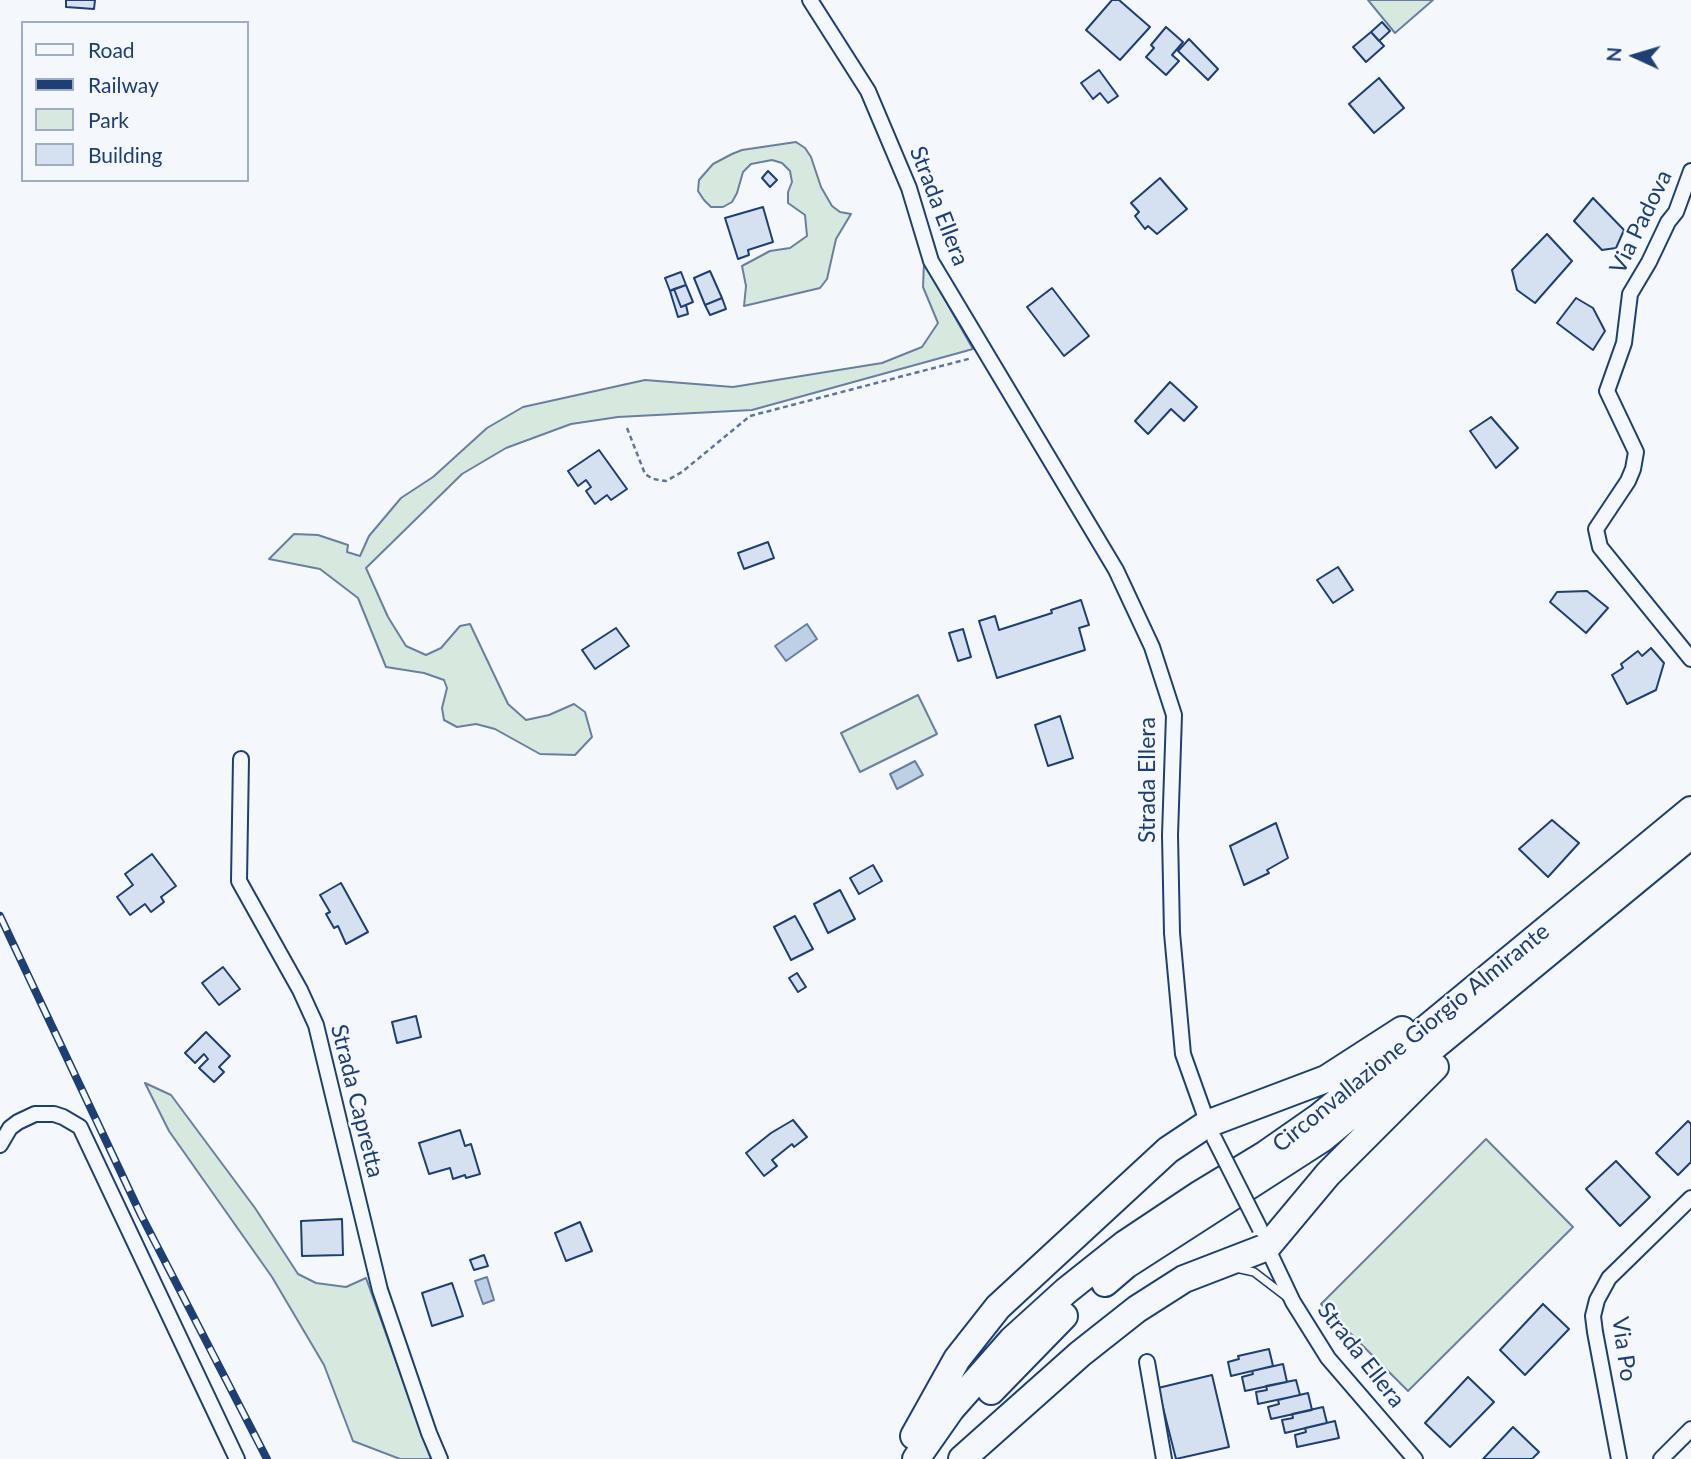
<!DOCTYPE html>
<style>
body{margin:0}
#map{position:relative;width:1691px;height:1459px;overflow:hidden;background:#f4f7fb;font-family:Lato,sans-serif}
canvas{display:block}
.legend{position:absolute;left:21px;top:21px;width:228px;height:161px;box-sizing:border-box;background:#f4f7fb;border:2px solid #9eadc5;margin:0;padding:9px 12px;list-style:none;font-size:21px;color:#1d3f73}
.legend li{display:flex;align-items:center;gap:14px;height:35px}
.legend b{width:35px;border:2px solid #9eadc5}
.north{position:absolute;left:1600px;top:21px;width:70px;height:70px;-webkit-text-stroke:5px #f4f7fb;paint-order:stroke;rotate:274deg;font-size:19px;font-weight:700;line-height:28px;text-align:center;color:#1d3f73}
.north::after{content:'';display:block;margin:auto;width:24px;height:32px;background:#1d3f73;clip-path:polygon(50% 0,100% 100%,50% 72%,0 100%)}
</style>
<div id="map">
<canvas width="1691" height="1459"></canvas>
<ul class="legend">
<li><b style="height:9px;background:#f4f7fb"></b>Road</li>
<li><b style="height:9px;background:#1d3f73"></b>Railway</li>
<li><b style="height:19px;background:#d7e8df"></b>Park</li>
<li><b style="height:19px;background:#d5e0f0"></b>Building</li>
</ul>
<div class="north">N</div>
</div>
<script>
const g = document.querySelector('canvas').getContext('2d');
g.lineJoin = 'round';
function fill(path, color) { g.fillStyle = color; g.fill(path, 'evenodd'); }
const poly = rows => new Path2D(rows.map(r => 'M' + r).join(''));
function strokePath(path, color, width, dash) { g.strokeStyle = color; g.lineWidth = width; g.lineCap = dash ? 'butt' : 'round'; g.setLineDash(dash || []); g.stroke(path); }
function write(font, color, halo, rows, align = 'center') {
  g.font = font + ' Lato,sans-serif'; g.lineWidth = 5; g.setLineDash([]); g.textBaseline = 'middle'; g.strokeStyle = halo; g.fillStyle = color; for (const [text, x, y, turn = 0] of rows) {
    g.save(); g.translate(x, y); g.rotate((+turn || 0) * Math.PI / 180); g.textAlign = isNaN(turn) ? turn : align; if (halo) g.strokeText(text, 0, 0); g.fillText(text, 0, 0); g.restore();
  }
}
const green = poly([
 [1368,0,1433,0,1395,33,1368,0],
 [796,142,805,148,811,157,821,187,832,206,840,212,851,214,836,239,827,279,820,288,744,306,746,286,742,266,770,251,790,248,807,236,805,215,788,203,788,192,792,182,790,171,782,163,772,160,751,164,743,172,737,193,732,202,723,207,711,207,704,200,698,191,699,180,713,164,732,154,742,150,796,142],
 [924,263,973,349,752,410,618,417,571,424,506,448,462,474,366,568,388,617,406,646,426,655,441,648,460,626,470,624,508,704,526,720,549,715,574,704,585,712,592,737,575,755,540,754,495,729,476,724,457,727,444,720,442,708,447,688,444,680,424,673,386,667,358,598,320,569,269,559,294,534,318,535,348,545,347,552,360,556,369,536,401,498,433,477,487,428,523,407,645,380,733,387,882,363,922,347,938,323,923,287,924,263],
 [918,695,937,734,860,772,841,733,918,695],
 [145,1083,171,1095,255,1208,298,1274,316,1283,346,1287,366,1278,431,1459,400,1459,353,1441,324,1365,272,1277,169,1131,145,1083],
 [1486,1139,1573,1227,1408,1391,1321,1304,1486,1139]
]);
const water = poly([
 [807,624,817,639,786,661,775,646,807,624],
 [915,761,923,775,897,789,890,774,915,761],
 [487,1277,494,1300,483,1304,475,1281,487,1277]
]);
const building = poly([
 [66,0,95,0,94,9,66,7,66,0],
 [1112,0,1119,0,1150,27,1120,60,1086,30,1112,0],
 [1382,22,1390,31,1379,41,1371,32,1382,22],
 [1166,27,1183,42,1172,55,1179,61,1166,75,1146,57,1154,48,1151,45,1166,27],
 [1371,32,1384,46,1366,62,1353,47,1371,32],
 [1189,39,1218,69,1208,80,1178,51,1189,39],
 [1099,70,1118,96,1108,103,1100,93,1093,99,1081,83,1099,70],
 [1379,78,1404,108,1374,133,1349,104,1379,78],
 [768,171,777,180,770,187,762,178,768,171],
 [1160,178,1187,209,1157,234,1148,226,1145,229,1135,216,1139,212,1131,203,1160,178],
 [1593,198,1624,230,1616,248,1602,250,1574,221,1593,198],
 [763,207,773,242,748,250,749,255,738,259,725,218,763,207],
 [1547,234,1572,261,1535,303,1517,290,1512,270,1547,234],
 [710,271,722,298,705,305,694,278,710,271],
 [681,272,686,285,670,291,665,278,681,272],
 [686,285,693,302,681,307,674,289,686,285],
 [1052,288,1089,336,1064,356,1027,307,1052,288],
 [674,289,681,307,686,305,688,314,678,317,670,291,674,289],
 [722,298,726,309,710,315,705,305,722,298],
 [1576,298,1593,308,1605,331,1593,350,1557,323,1576,298],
 [1170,382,1197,407,1184,421,1171,409,1148,434,1135,421,1170,382],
 [1491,417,1518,448,1496,468,1470,431,1491,417],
 [599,450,627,489,611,500,607,495,595,504,586,491,591,487,586,480,578,486,568,471,599,450],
 [768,542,774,558,744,569,738,553,768,542],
 [1338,567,1353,590,1333,603,1317,580,1338,567],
 [1587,591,1608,608,1586,633,1550,602,1557,592,1587,591],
 [1081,600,1089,625,1079,628,1085,650,997,678,979,621,995,616,999,630,1052,613,1051,610,1081,600],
 [616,628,629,646,595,669,582,650,616,628],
 [963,629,971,657,958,661,949,633,963,629],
 [1651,648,1664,663,1656,690,1627,704,1612,675,1623,668,1621,664,1638,651,1642,656,1651,648],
 [1060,716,1073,758,1048,766,1035,725,1060,716],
 [1552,820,1579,843,1548,877,1519,849,1552,820],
 [1276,823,1288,858,1267,870,1269,873,1244,885,1230,846,1276,823],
 [152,854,176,886,161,897,164,902,151,912,145,904,130,915,117,897,133,885,125,874,152,854],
 [873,865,882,881,859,894,850,878,873,865],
 [341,883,368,932,346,944,338,926,334,928,326,914,330,912,320,895,341,883],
 [840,890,855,919,828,933,814,904,840,890],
 [795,916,813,949,791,960,774,927,795,916],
 [223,967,240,989,219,1005,202,983,223,967],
 [797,973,806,987,798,992,789,978,797,973],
 [416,1016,421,1037,397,1043,392,1022,416,1016],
 [206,1032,230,1056,219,1067,224,1072,214,1082,199,1068,208,1059,204,1054,195,1063,185,1053,206,1032],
 [793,1120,807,1137,794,1147,792,1144,772,1160,777,1166,764,1176,746,1153,771,1133,793,1120],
 [1688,1121,1691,1124,1691,1162,1678,1175,1656,1153,1688,1121],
 [460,1130,465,1146,471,1144,480,1174,466,1178,465,1175,453,1179,450,1168,429,1174,419,1143,460,1130],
 [1616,1161,1650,1197,1620,1226,1586,1189,1616,1161],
 [342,1219,343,1255,302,1256,301,1221,342,1219],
 [580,1222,592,1251,566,1261,555,1233,580,1222],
 [484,1255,488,1266,474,1270,470,1260,484,1255],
 [452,1283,463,1316,432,1326,422,1293,452,1283],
 [1543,1304,1569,1329,1525,1375,1500,1350,1543,1304],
 [1269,1349,1273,1366,1231,1376,1228,1362,1239,1359,1238,1356,1269,1349],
 [1283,1364,1287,1382,1245,1391,1242,1377,1253,1374,1252,1371,1283,1364],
 [1212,1375,1229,1447,1176,1459,1158,1388,1212,1375],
 [1468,1377,1494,1402,1450,1447,1425,1423,1468,1377],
 [1296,1380,1300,1395,1258,1404,1256,1392,1267,1390,1266,1386,1296,1380],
 [1308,1393,1312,1410,1271,1419,1268,1407,1279,1404,1278,1400,1308,1393],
 [1323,1407,1327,1423,1285,1433,1282,1420,1293,1418,1292,1414,1323,1407],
 [1335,1421,1339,1438,1297,1447,1295,1435,1306,1432,1305,1428,1335,1421],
 [1513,1427,1539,1452,1532,1459,1483,1459,1513,1427]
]);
const path = poly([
 [627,428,645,474,653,479,666,481,682,472,750,416,972,358]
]);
const lane = poly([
 [1236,1268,1254,1272,1288,1298]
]);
const street = poly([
 [810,0,868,91,909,188,931,261,1116,570,1152,647,1174,715,1170,835,1172,933,1183,1054,1209,1127],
 [1691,171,1676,212,1668,222,1649,262,1630,294,1624,343,1607,391,1636,452,1633,469,1628,481,1596,529,1600,547,1691,659],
 [241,759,239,881,300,990,316,1025,380,1290,429,1433,440,1459],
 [0,1145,10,1128,18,1122,35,1114,54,1114,63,1117,80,1127,237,1459],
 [1265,1243,1293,1302,1328,1358,1415,1459],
 [1147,1362,1164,1459],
 [1619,1459,1595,1332,1593,1316,1597,1300,1609,1278,1691,1198],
 [1661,1459,1691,1429]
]);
const highway = poly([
 [1105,1283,1126,1265,1323,1138,1691,835],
 [991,1391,1064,1316],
 [914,1436,957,1359,998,1307,1168,1150,1207,1124,1326,1079,1402,1030],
 [916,1459,951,1409,1012,1340,1066,1291,1125,1244,1200,1194,1266,1154,1319,1117,1691,810],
 [962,1459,1080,1354,1137,1309,1184,1279,1267,1247,1328,1174,1435,1067]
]);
const rail = poly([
 [0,916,141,1215,267,1459]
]);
const streetBridge = poly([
 [1214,1138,1260,1229]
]);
const streetNames = [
 ["Strada Ellera",939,206,69],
 ["Via Padova",1641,222,-64],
 ["Strada Ellera",1148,780,-90],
 ["Circonvallazione Giorgio Almirante",1411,1038,-39],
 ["Strada Capretta",357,1101,76],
 ["Via Po",1624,1349,82],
 ["Strada Ellera",1361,1355,52]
];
fill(green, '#d7e8df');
strokePath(green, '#687fa3', 2);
fill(water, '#bed0e5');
strokePath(water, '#687fa3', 2);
fill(building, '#d5e0f0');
strokePath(building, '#1d3f73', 2);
strokePath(lane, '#1d3f73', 10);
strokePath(street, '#1d3f73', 18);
strokePath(highway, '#1d3f73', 30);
strokePath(path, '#5e769c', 2.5, [5, 3.5]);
strokePath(lane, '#f4f7fb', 7);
strokePath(street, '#f4f7fb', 14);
strokePath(highway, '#f4f7fb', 26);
strokePath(rail, '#1d3f73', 8);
strokePath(rail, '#f4f7fb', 5, [16]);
strokePath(streetBridge, '#1d3f73', 18, []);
strokePath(streetBridge, '#f4f7fb', 14);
write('23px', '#1d3f73', '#f4f7fb', streetNames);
</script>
